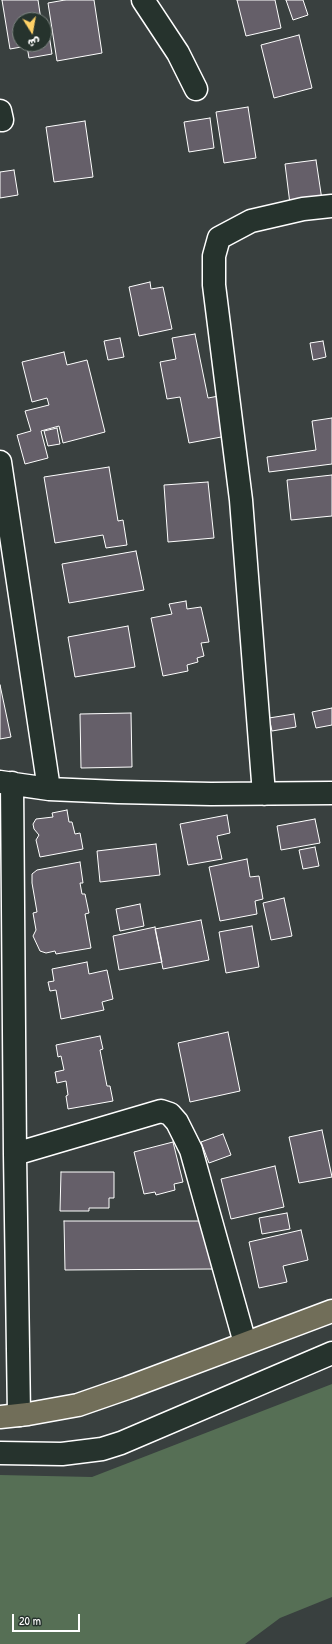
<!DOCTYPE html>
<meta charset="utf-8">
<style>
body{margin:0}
#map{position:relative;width:332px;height:1644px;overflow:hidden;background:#39403f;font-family:"Patrick Hand","Playpen Sans Arabic",sans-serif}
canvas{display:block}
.north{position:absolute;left:12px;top:12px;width:40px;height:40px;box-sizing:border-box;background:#26332d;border:1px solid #7d8581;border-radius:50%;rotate:169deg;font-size:11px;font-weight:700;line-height:16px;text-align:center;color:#fff}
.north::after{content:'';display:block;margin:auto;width:14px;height:18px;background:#ffd166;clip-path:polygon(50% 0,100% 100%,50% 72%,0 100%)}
.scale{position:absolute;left:12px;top:1614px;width:68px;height:18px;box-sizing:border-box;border:2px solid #fff;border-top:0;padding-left:5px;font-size:12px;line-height:14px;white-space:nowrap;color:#fff;-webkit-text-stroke:3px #26332d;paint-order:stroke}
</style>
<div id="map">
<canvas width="332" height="1644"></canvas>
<div class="north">ش</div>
<div class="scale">20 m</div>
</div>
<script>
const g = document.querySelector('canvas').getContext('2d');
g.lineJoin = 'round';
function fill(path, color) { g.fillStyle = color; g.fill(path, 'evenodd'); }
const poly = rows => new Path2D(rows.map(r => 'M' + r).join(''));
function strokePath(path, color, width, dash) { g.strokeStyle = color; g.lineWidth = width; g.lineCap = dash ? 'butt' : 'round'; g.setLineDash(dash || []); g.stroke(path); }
const green = poly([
 [332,1384,332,1597,280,1618,245,1644,0,1644,0,1475,92,1477]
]);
const building = poly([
 [2,0,38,0,41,20,20,20,20,44,44,44,44,28,48,28,52,54,29,58,27,46,10,49,2,0],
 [65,0,94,0,102,53,57,61,48,3,65,0],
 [237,0,275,0,281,28,246,36,237,0],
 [286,0,303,0,308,15,293,20,286,0],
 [299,35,312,88,274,98,261,45,299,35],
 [248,107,256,158,224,163,216,112,248,107],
 [210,118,214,148,189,152,184,122,210,118],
 [85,121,93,177,54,182,46,127,85,121],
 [316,160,322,200,290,204,285,164,316,160],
 [14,170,18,195,0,198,0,172,14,170],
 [150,282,151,289,163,287,172,329,139,336,129,287,150,282],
 [195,334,208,398,224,395,232,435,189,443,180,397,167,399,160,362,176,359,172,338,195,334],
 [120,338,124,357,108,360,104,341,120,338],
 [323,341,326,357,313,360,310,343,323,341],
 [64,352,67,365,87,360,105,432,63,443,59,426,41,431,48,458,25,464,17,435,31,431,25,411,49,405,47,398,32,402,22,362,64,352],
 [332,418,332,464,269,472,267,457,316,450,312,421,332,418],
 [57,428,60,444,48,446,44,431,57,428],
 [109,467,118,521,123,520,127,545,106,548,103,535,55,543,44,477,109,467],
 [332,475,332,516,291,520,287,480,332,475],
 [208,482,214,538,168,542,164,485,208,482],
 [136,551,144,590,69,603,62,564,136,551],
 [186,601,187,609,201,607,209,642,201,643,204,656,197,658,198,662,187,665,188,671,163,676,151,618,172,614,169,604,186,601],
 [128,626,135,667,75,677,68,637,128,626],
 [0,685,11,737,0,739,0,685],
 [332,708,332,725,316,728,312,712,332,708],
 [131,713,132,767,81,768,80,714,131,713],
 [294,714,296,727,272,731,269,718,294,714],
 [67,810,69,822,72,822,75,834,80,833,83,849,40,857,36,840,39,835,34,829,33,824,36,819,53,817,52,813,67,810],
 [227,815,230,833,217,836,222,859,188,865,180,824,227,815],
 [315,819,320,843,281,850,277,826,315,819],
 [156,844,160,875,100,882,97,851,156,844],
 [315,847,319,866,303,869,299,850,315,847],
 [247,859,250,877,259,876,263,899,255,901,257,914,220,921,209,867,247,859],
 [80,862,83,883,80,883,82,894,85,894,89,913,85,914,91,948,56,954,55,951,46,953,40,951,33,936,36,930,33,913,37,912,32,883,32,874,37,870,80,862],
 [284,898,292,936,271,940,263,903,284,898],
 [140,904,144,926,120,931,116,909,140,904],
 [201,920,209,960,163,969,155,929,201,920],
 [252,926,259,967,226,973,219,932,252,926],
 [155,927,162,962,119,970,113,936,155,927],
 [87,962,89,974,107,970,113,999,102,1002,104,1010,61,1019,56,990,50,991,48,982,54,981,52,969,87,962],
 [228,1032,240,1091,190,1102,178,1043,228,1032],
 [100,1036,103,1049,100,1050,107,1086,110,1086,113,1101,68,1109,66,1096,68,1095,66,1081,57,1083,55,1072,64,1070,61,1056,58,1057,56,1045,100,1036],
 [322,1130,332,1177,299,1183,289,1137,322,1130],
 [223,1134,231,1155,209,1163,201,1142,223,1134],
 [173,1142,183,1182,174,1184,175,1190,156,1195,155,1192,144,1194,134,1152,173,1142],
 [275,1166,284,1207,231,1219,221,1179,275,1166],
 [61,1172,114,1172,114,1198,109,1198,109,1208,89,1208,89,1211,60,1211,61,1172],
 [287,1213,290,1229,262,1234,259,1218,287,1213],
 [64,1221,202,1221,213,1269,65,1270,64,1221],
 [301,1230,308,1260,283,1266,287,1282,259,1288,249,1242,301,1230]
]);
const minor = poly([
 [143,0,178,53,196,89],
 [0,111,2,120],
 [0,462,49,789],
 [0,782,49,789,118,792,211,794,332,793],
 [12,783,15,1154,19,1415],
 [264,794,241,500,214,285,214,256,219,238,251,221,303,209,332,206],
 [15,1154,161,1111,170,1114,177,1122,191,1150,245,1343],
 [0,1453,62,1454,102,1449,121,1443,332,1353]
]);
const major = poly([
 [0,1417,28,1414,78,1405,127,1388,332,1311]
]);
fill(green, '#566f55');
fill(building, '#655f69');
strokePath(building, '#fff', 1);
strokePath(minor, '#fff', 25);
strokePath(major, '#fff', 25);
strokePath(minor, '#26332d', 22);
strokePath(major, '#716e59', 22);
</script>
